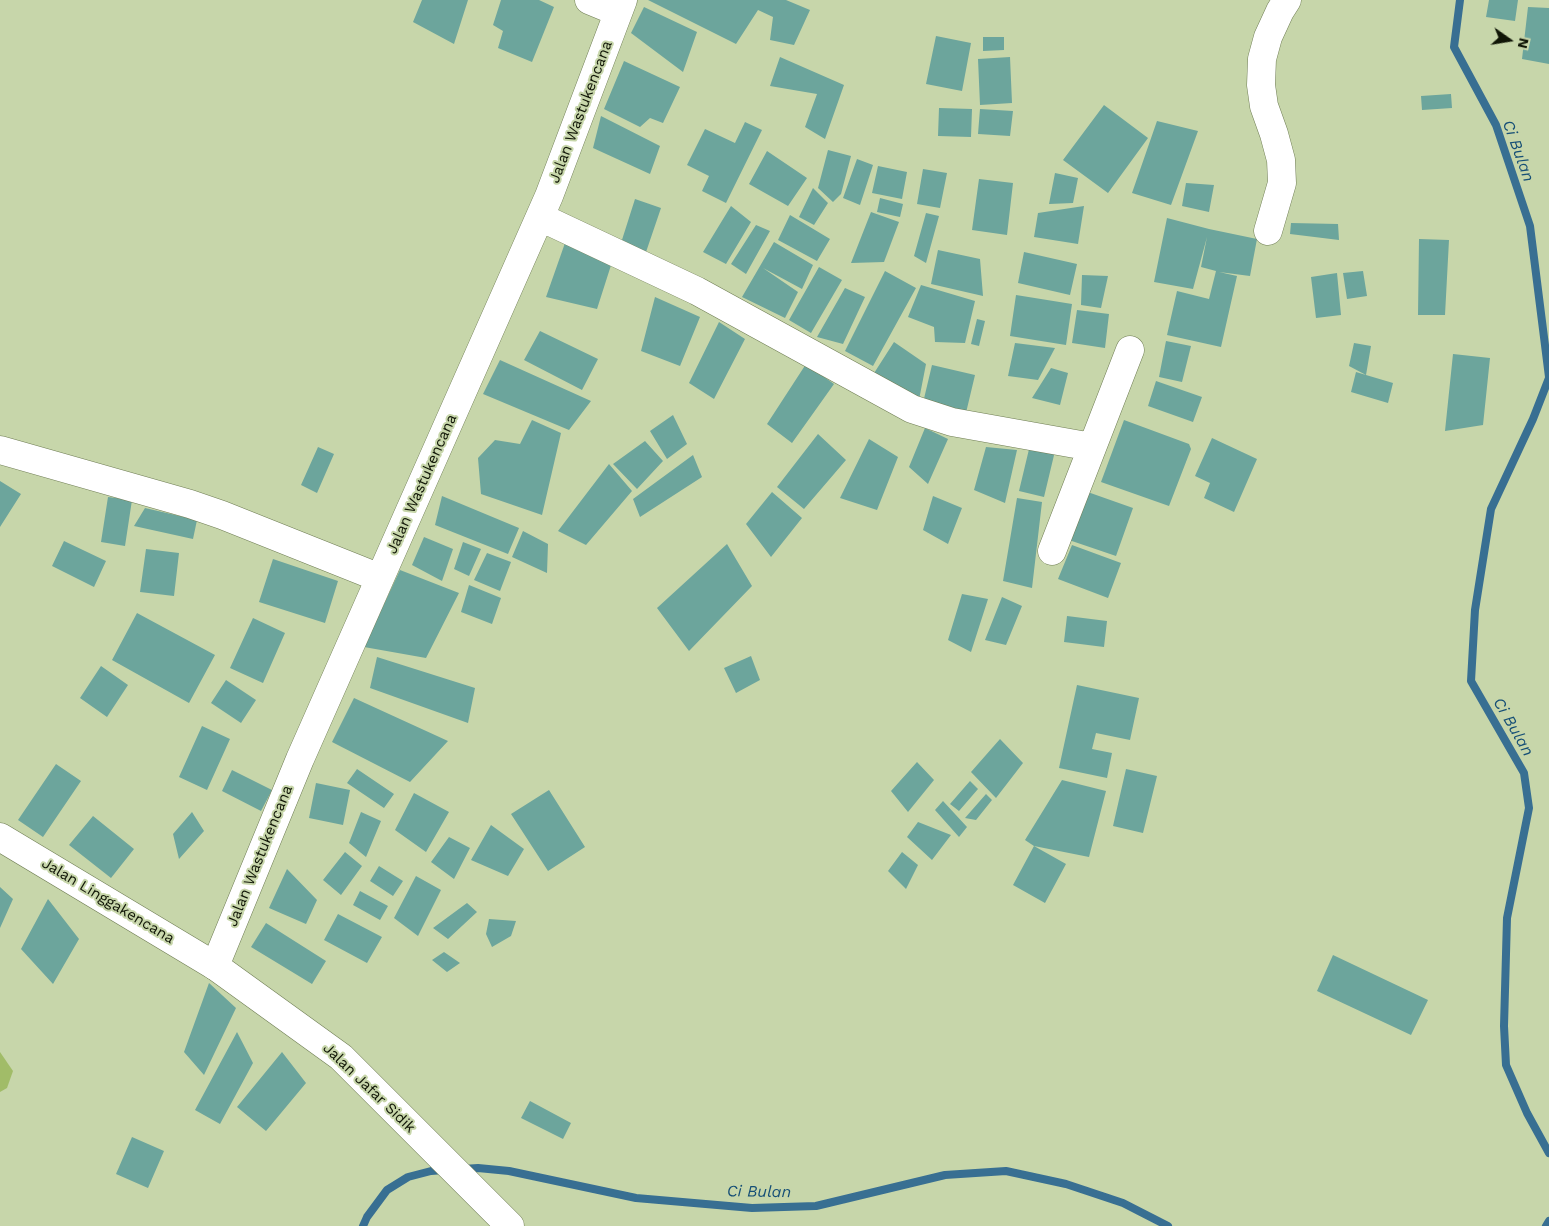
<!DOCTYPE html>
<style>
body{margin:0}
#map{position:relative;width:1549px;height:1226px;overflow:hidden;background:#c7d6aa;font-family:"Work Sans",sans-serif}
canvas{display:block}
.north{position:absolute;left:1484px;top:15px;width:50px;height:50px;-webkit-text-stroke:4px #c7d6aa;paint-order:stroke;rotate:103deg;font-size:14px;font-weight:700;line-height:20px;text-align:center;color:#111607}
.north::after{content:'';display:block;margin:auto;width:18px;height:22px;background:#111607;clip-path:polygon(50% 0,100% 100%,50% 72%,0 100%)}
</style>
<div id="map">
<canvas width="1549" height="1226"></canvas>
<div class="north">N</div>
</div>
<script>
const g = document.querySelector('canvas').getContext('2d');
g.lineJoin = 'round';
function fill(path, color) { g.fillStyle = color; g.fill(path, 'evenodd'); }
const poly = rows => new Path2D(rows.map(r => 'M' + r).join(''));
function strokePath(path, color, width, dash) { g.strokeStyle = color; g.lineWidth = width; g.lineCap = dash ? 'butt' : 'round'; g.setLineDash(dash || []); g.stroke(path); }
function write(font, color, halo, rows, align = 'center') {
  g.font = font + ' "Work Sans",sans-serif'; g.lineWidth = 4; g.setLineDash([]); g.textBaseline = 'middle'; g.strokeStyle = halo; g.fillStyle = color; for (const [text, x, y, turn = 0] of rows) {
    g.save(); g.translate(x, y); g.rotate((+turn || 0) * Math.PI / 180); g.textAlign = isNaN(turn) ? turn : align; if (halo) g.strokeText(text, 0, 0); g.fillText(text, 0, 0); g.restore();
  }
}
const green = poly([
 [0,1052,13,1071,7,1088,0,1092]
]);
const stream = poly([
 [1460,0,1454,47,1496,125,1530,226,1549,377],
 [1549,378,1533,419,1491,509,1475,610,1471,681,1524,773,1529,808,1507,918,1504,1026,1506,1065,1527,1113,1549,1153],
 [463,1169,478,1168,509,1171,636,1198,752,1208,816,1206,945,1175,1006,1171,1066,1184,1123,1203,1168,1226],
 [363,1226,367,1217,387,1190,408,1177,431,1171,444,1170],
 [1546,1226,1549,1221]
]);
const building = poly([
 [422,0,468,0,454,44,413,22],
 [501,0,539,0,554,7,532,62,498,48,503,31,493,25],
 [648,0,786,0,810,10,794,45,770,40,773,17,758,10,736,44],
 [1489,0,1518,0,1515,21,1486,17],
 [644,7,697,32,683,72,631,33],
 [1528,7,1549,8,1549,64,1522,59],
 [936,36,971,43,962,91,926,84],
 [983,37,1004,37,1004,50,983,51],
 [780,57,844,85,825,139,805,127,817,94,770,86],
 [1010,57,1012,103,980,105,978,59],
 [624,61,680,87,663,123,650,118,640,127,604,109],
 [1451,94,1452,108,1422,110,1421,96],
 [1104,105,1148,138,1108,193,1063,160],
 [939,108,972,109,971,137,938,136],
 [980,109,1013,111,1010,136,978,134],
 [601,116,660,146,650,174,593,148],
 [1157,121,1198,131,1171,205,1132,193],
 [745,122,762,130,726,203,702,191,709,176,687,165,705,129,735,143],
 [828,150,851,156,841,194,833,202,818,188],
 [767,151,807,178,788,206,749,184],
 [857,159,873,165,860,205,843,198],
 [878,166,907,172,902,199,872,193],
 [923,169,947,173,940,208,917,204],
 [1055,173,1078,178,1073,203,1049,204],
 [979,179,1013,183,1007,235,972,230],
 [1186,183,1214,185,1209,212,1182,206],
 [813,188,828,203,814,225,799,217],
 [880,198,903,204,900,217,877,212],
 [635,199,661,208,645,255,621,243],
 [731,206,751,222,726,264,703,252],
 [1084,206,1078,244,1034,237,1038,213],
 [871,212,899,222,884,262,851,263],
 [926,213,939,216,926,263,914,256],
 [790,215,830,239,817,261,778,240],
 [1167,218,1209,229,1257,239,1250,276,1219,272,1237,276,1221,347,1167,335,1177,291,1209,299,1216,271,1201,267,1207,237,1193,289,1154,282],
 [1291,223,1338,224,1339,240,1290,234],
 [756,225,770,231,746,274,731,264],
 [1419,239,1449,240,1445,315,1418,315],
 [774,242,813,265,802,289,763,268,798,292,785,318,742,297],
 [565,243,613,259,597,309,546,297],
 [938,250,980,259,983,296,931,284],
 [1024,252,1077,264,1070,295,1018,283],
 [819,267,842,280,811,333,789,320],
 [885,271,916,288,873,366,845,351],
 [1363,271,1367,296,1347,299,1343,273],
 [1337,273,1341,315,1316,318,1311,277],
 [1082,275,1108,276,1101,308,1081,305],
 [921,285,975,301,965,343,935,342,934,327,908,317],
 [845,288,865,297,843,344,817,337],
 [1016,295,1072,304,1066,345,1010,336],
 [655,297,700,317,680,366,641,351],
 [1077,310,1109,314,1105,348,1072,343],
 [977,319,985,321,979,346,971,344],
 [719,322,745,339,714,399,689,383],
 [540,331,598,359,582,390,524,360],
 [1166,341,1191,346,1182,382,1159,377],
 [894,342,926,364,918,405,869,381],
 [1015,343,1055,348,1038,380,1008,376],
 [1354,343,1371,346,1366,375,1393,383,1388,403,1351,392,1356,372,1366,375,1349,366],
 [1453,354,1490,358,1483,425,1445,431],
 [500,360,591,401,569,430,483,394],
 [806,364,834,384,792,443,767,424],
 [932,365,975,375,965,417,922,407],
 [1051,368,1068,373,1060,405,1032,398],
 [1156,381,1202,397,1193,422,1148,406],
 [673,415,687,444,667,459,650,431],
 [532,420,561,433,542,515,481,494,478,458,495,440,520,444],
 [1124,420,1189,444,1191,449,1169,506,1101,482],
 [925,428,948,439,928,484,909,467],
 [818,434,846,460,804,509,777,487],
 [1212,438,1257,459,1234,512,1204,498,1210,483,1195,476],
 [869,439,898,457,877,510,840,498],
 [645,441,663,461,637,489,613,464],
 [1030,445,1055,451,1044,497,1019,491],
 [318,447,334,454,317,493,301,485],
 [986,447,1017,450,1005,503,974,490],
 [693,455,702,477,640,517,633,499],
 [609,464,632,491,586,545,558,531],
 [0,481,21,494,0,527],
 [1082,490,1133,508,1116,556,1066,539],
 [772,492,802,518,771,557,746,524],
 [442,496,519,528,508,554,435,525],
 [933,496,962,508,948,544,923,530],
 [108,497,132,500,125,546,101,542],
 [1017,498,1042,502,1032,588,1003,581],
 [145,508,197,520,193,539,134,526],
 [523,531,548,544,547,573,512,557],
 [424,537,453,549,442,581,412,565],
 [64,541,106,561,94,587,52,566],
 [463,542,481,549,469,576,454,569],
 [727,544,752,586,689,651,657,608],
 [1072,545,1121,563,1108,598,1058,579],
 [146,549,179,553,174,596,140,592],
 [487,553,511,562,500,591,474,580],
 [273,559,338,581,325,623,259,602],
 [400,570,459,593,426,658,364,647],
 [469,585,501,598,492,624,461,612],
 [962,594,988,599,971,652,948,640],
 [1002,597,1022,606,1006,645,985,640],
 [137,613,215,655,189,703,112,660],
 [1067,616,1107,621,1104,647,1064,642],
 [253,618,285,633,263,683,230,668],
 [751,656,760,680,736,693,724,668],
 [377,657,475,688,468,723,370,688],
 [101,666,128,685,107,717,80,698],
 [226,680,256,700,241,723,211,703],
 [1077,685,1139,698,1130,740,1096,733,1092,749,1112,753,1107,778,1059,768],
 [354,698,448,741,410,782,332,742],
 [202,726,230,739,207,790,179,777],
 [1000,739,1023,763,996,798,971,772],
 [917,762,934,780,908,812,891,791],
 [56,764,81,781,43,837,18,820],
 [357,769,394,794,384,808,347,783],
 [1126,769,1157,776,1143,833,1113,826],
 [232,770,272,790,261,811,222,791],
 [1062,780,1106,791,1089,857,1034,846,1025,840],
 [970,781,978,789,959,811,950,804],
 [316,783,350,790,343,825,309,818],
 [549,790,585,847,548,871,511,814],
 [414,793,449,812,426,852,395,830],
 [986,794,992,800,976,820,965,818],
 [943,801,967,827,959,837,935,810],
 [192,812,204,831,179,859,173,834],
 [361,812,381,821,366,857,349,843],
 [93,816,134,849,111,878,69,845],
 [918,822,951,835,932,860,907,837],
 [491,825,524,849,508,876,471,860],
 [449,837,470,848,454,879,431,862],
 [1034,846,1066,864,1045,903,1013,885],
 [345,852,362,866,341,895,323,880],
 [902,852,918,865,906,889,888,871],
 [379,866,403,881,393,896,370,881],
 [287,869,317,900,306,924,269,908],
 [416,876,441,890,418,936,394,918],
 [0,887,13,899,0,928],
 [360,891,388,906,380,920,353,905],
 [48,899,79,939,53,984,21,949],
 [467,903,477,912,448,939,433,928],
 [338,914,382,937,367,963,324,940],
 [489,919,516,921,511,936,492,947,486,934],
 [266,923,326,961,312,984,251,947],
 [444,952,460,963,447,972,432,960],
 [1333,955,1428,1000,1411,1035,1317,991],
 [209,983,236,1008,204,1075,184,1052],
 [237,1032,253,1063,220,1124,195,1110],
 [282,1052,306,1083,266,1131,237,1107],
 [530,1101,571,1123,563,1139,521,1118],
 [132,1137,164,1151,148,1188,116,1174]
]);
const street = poly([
 [589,0,618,12],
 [540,217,697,291,912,409,952,422,1092,447],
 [1268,231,1282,183,1281,160,1274,134,1264,106,1261,85,1262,59,1268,37,1280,11,1287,0],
 [0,450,190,504,222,515,380,578],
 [1052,551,1130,350],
 [215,966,300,759,549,196,623,0]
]);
const secondary = poly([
 [0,837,215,966,341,1057,510,1226]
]);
const streetNames = [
 ["Jalan Wastukencana",581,112,-69],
 ["Jalan Wastukencana",422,484,-66],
 ["Jalan Wastukencana",260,856,-68],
 ["Jalan Linggakencana",108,901,31],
 ["Jalan Jafar Sidik",369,1088,44]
];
const waterNames = [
 ["Ci Bulan",1518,151,70],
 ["Ci Bulan",1513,727,60],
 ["Ci Bulan",759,1192,1]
];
fill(green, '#a1bc68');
strokePath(stream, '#386f92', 8);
fill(building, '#6ca59c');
strokePath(street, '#6f7d54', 29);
strokePath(secondary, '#6f7d54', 29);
strokePath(street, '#fff', 28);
strokePath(secondary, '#fff', 28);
write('15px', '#111607', '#c7d6aa', streetNames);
write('italic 16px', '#164f76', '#c7d6aa', waterNames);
</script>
